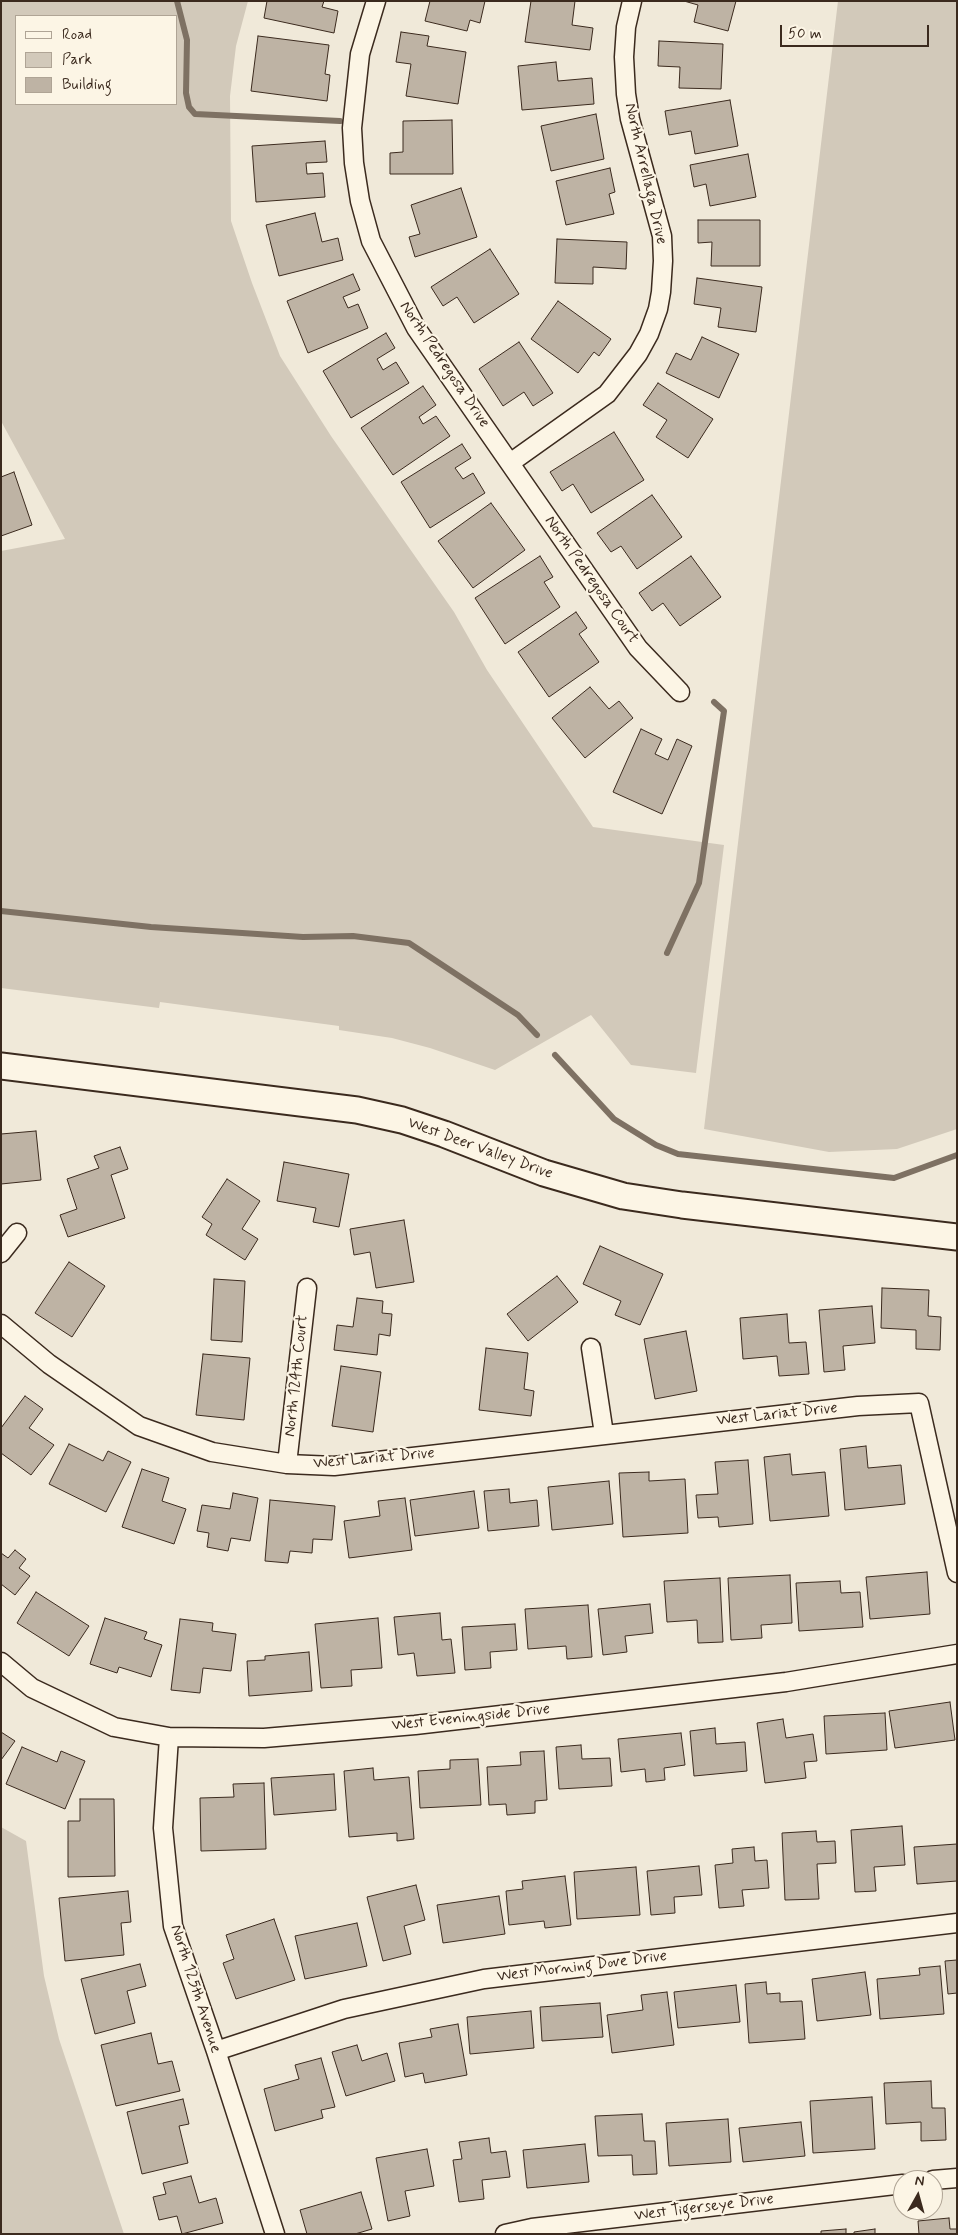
<!DOCTYPE html>
<style>
body{margin:0}
#map{position:relative;width:958px;height:2235px;overflow:hidden;background:#f0e9d9;font-family:Mynerve,sans-serif}
canvas{display:block}
.frame{position:absolute;inset:0;border:2px solid #3b2a1e;pointer-events:none}
.legend{position:absolute;left:15px;top:15px;width:162px;height:90px;box-sizing:border-box;background:#fcf5e5;border:1px solid #afa495;margin:0;padding:6px 9px;list-style:none;font-size:15px;color:#3b2a1e}
.legend li{display:flex;align-items:center;gap:10px;height:25px}
.legend b{width:25px;border:1px solid #afa495}
.north{position:absolute;left:893px;top:2170px;width:50px;height:50px;box-sizing:border-box;background:#fcf5e5;border:1px solid #afa495;border-radius:50%;rotate:7deg;font-size:14px;font-weight:700;line-height:20px;text-align:center;color:#3b2a1e}
.north::after{content:'';display:block;margin:auto;width:18px;height:22px;background:#3b2a1e;clip-path:polygon(50% 0,100% 100%,50% 72%,0 100%)}
.scale{position:absolute;left:780px;top:25px;width:149px;height:22px;box-sizing:border-box;border:2px solid #3b2a1e;border-top:0;padding-left:6px;font-size:15px;line-height:18px;white-space:nowrap;color:#3b2a1e;-webkit-text-stroke:4px #fcf5e5;paint-order:stroke}
</style>
<div id="map">
<canvas width="958" height="2235"></canvas>
<div class="frame"></div>
<ul class="legend">
<li><b style="height:6px;background:#fcf5e5"></b>Road</li>
<li><b style="height:14px;background:#d2c9ba"></b>Park</li>
<li><b style="height:14px;background:#beb3a4"></b>Building</li>
</ul>
<div class="north">N</div>
<div class="scale">50 m</div>
</div>
<script>
const g = document.querySelector('canvas').getContext('2d');
g.lineJoin = 'round';
function fill(path, color) { g.fillStyle = color; g.fill(path, 'evenodd'); }
const poly = rows => new Path2D(rows.map(r => 'M' + r).join(''));
function strokePath(path, color, width, dash) { g.strokeStyle = color; g.lineWidth = width; g.lineCap = dash ? 'butt' : 'round'; g.setLineDash(dash || []); g.stroke(path); }
function write(font, color, halo, rows, align = 'center') {
  g.font = font + ' Mynerve,sans-serif'; g.lineWidth = 4.5; g.setLineDash([]); g.textBaseline = 'middle'; g.strokeStyle = halo; g.fillStyle = color; for (const [text, x, y, turn = 0] of rows) {
    g.save(); g.translate(x, y); g.rotate((+turn || 0) * Math.PI / 180); g.textAlign = isNaN(turn) ? turn : align; if (halo) g.strokeText(text, 0, 0); g.fillText(text, 0, 0); g.restore();
  }
}
const green = poly([
 [1,1,248,1,236,46,230,96,231,221,252,283,280,356,331,436,454,612,487,670,593,827,724,845,696,1073,631,1065,591,1015,495,1070,430,1048,392,1038,339,1030,339,1026,160,1002,159,1008,1,988,1,551,65,539,1,421],
 [16,16,176,16,176,104,16,104],
 [838,1,957,1,957,1129,897,1149,829,1152,704,1129],
 [1,1827,26,1841,44,1976,59,2039,124,2234,1,2234]
]);
const stream = poly([
 [177,1,187,40,186,93,189,107,195,114,340,121],
 [1,911,151,927,303,937,353,936,409,943,518,1015,537,1035],
 [667,953,699,883,724,711,714,702],
 [555,1055,614,1119,656,1145,678,1154,894,1178,957,1155]
]);
const building = poly([
 [267,1,324,1,322,7,338,11,334,33,264,18,267,1],
 [430,1,485,1,480,23,470,20,467,31,425,21,430,1],
 [531,1,575,1,572,25,593,28,590,50,525,42,531,1],
 [684,1,736,1,728,31,694,22,698,5,684,1],
 [401,32,429,36,427,46,466,52,458,104,406,96,411,64,396,62,401,32],
 [258,36,329,45,325,74,330,75,327,101,251,91,258,36],
 [659,41,723,44,721,89,679,88,680,67,658,66,659,41],
 [556,62,558,81,592,78,594,104,522,110,518,66,556,62],
 [730,100,738,146,695,154,691,131,669,135,665,111,730,100],
 [596,114,604,159,551,171,541,126,596,114],
 [452,120,453,174,390,174,390,153,403,152,403,121,452,120],
 [325,141,327,162,306,163,307,174,323,173,325,197,256,202,252,146,325,141],
 [748,154,756,197,710,206,706,184,694,187,690,165,748,154],
 [610,168,615,192,609,194,614,214,566,225,556,181,610,168],
 [461,188,477,237,415,257,409,237,420,234,411,205,461,188],
 [315,213,322,242,338,238,343,260,279,276,266,225,315,213],
 [698,220,760,220,760,266,711,266,712,242,698,243,698,220],
 [557,239,627,242,626,269,593,267,593,284,555,283,557,239],
 [490,249,519,294,474,323,457,297,443,306,431,287,490,249],
 [353,274,360,290,343,297,348,308,358,304,368,328,308,353,287,301,353,274],
 [697,278,762,287,756,332,718,327,721,308,694,304,697,278],
 [558,301,611,339,599,356,594,352,578,373,531,339,558,301],
 [386,333,395,348,377,359,383,370,396,362,409,383,351,418,323,371,386,333],
 [702,337,739,354,719,398,666,373,676,353,691,360,702,337],
 [519,342,553,393,533,406,524,392,503,406,479,369,519,342],
 [658,383,713,419,688,458,656,437,667,420,643,405,658,383],
 [423,386,436,405,419,417,423,424,436,416,450,436,393,475,361,428,423,386],
 [614,432,644,480,591,513,573,484,562,491,550,472,614,432],
 [462,444,471,458,455,468,463,479,473,473,485,493,430,528,401,482,462,444],
 [14,472,32,525,1,536,1,477,14,472],
 [652,495,682,537,637,569,621,546,611,552,597,533,652,495],
 [491,503,525,550,473,588,438,541,491,503],
 [540,556,553,577,544,582,560,607,505,644,475,598,540,556],
 [691,556,721,597,680,626,663,603,652,611,639,593,691,556],
 [576,612,587,628,579,634,599,662,549,697,518,652,576,612],
 [590,687,609,709,619,701,633,718,585,758,552,718,590,687],
 [641,729,662,739,655,754,668,760,677,739,692,746,662,814,613,792,641,729],
 [36,1131,41,1180,1,1184,1,1134,36,1131],
 [120,1147,128,1169,111,1175,125,1218,68,1237,60,1215,77,1209,67,1179,99,1168,94,1156,120,1147],
 [284,1162,349,1174,339,1227,313,1222,316,1208,277,1201,284,1162],
 [227,1179,260,1201,242,1229,258,1239,245,1260,206,1235,212,1224,202,1217,227,1179],
 [404,1220,414,1282,376,1288,370,1252,354,1255,350,1229,404,1220],
 [600,1246,663,1274,640,1325,615,1315,621,1301,583,1284,600,1246],
 [69,1262,105,1286,72,1337,35,1313,69,1262],
 [557,1276,578,1302,528,1341,507,1314,557,1276],
 [214,1279,245,1281,242,1342,211,1340,214,1279],
 [882,1288,929,1290,928,1316,941,1317,940,1350,916,1349,916,1330,881,1328,882,1288],
 [357,1298,383,1301,382,1313,392,1314,390,1336,379,1334,377,1355,334,1350,337,1325,353,1327,357,1298],
 [872,1306,875,1343,843,1346,845,1370,824,1372,819,1310,872,1306],
 [787,1314,789,1343,806,1342,809,1374,779,1376,777,1356,743,1359,740,1318,787,1314],
 [686,1331,697,1391,655,1399,644,1339,686,1331],
 [486,1348,528,1353,524,1389,534,1391,531,1416,479,1410,486,1348],
 [203,1354,250,1358,244,1420,196,1415,203,1354],
 [341,1366,381,1372,373,1432,332,1426,341,1366],
 [25,1396,43,1409,29,1428,54,1445,31,1475,1,1453,1,1428,25,1396],
 [69,1444,103,1461,108,1451,131,1462,106,1512,49,1484,69,1444],
 [866,1446,868,1468,901,1465,905,1504,845,1510,840,1449,866,1446],
 [790,1454,792,1475,825,1472,829,1516,770,1521,764,1457,790,1454],
 [748,1460,753,1524,719,1527,718,1517,698,1518,696,1495,718,1494,715,1462,748,1460],
 [142,1469,169,1478,162,1501,186,1509,174,1544,122,1527,142,1469],
 [649,1472,649,1481,685,1479,688,1533,623,1537,619,1473,649,1472],
 [609,1481,613,1524,552,1530,548,1487,609,1481],
 [509,1489,510,1503,537,1500,539,1526,488,1531,484,1491,509,1489],
 [474,1491,479,1528,415,1536,410,1500,474,1491],
 [233,1493,258,1498,250,1541,231,1538,228,1551,207,1547,209,1533,197,1531,202,1505,230,1509,233,1493],
 [405,1498,412,1550,349,1558,344,1521,380,1516,378,1501,405,1498],
 [270,1500,335,1506,332,1540,313,1539,312,1553,290,1551,288,1563,265,1561,270,1500],
 [15,1550,26,1559,19,1568,30,1576,15,1595,1,1584,1,1553,8,1558,15,1550],
 [927,1572,930,1614,870,1619,866,1577,927,1572],
 [790,1575,792,1623,761,1625,762,1638,731,1640,728,1578,790,1575],
 [720,1578,723,1642,698,1643,697,1620,667,1622,664,1581,720,1578],
 [840,1581,841,1593,860,1592,863,1627,799,1631,796,1583,840,1581],
 [36,1592,89,1626,69,1656,17,1623,36,1592],
 [650,1604,653,1633,625,1636,627,1652,603,1655,598,1609,650,1604],
 [588,1605,592,1657,567,1659,566,1646,528,1649,525,1609,588,1605],
 [440,1613,442,1640,451,1639,455,1673,417,1676,414,1653,398,1655,394,1617,440,1613],
 [105,1618,147,1632,144,1639,162,1645,151,1677,119,1667,117,1673,90,1664,105,1618],
 [378,1618,382,1668,351,1670,352,1686,321,1688,315,1624,378,1618],
 [180,1619,213,1623,212,1631,236,1634,231,1671,203,1668,200,1693,171,1690,180,1619],
 [515,1624,517,1650,490,1652,491,1668,465,1670,462,1627,515,1624],
 [309,1652,312,1691,249,1696,247,1661,265,1660,265,1656,309,1652],
 [950,1702,955,1740,895,1748,889,1711,950,1702],
 [885,1713,887,1750,826,1754,824,1716,885,1713],
 [783,1719,786,1738,813,1734,817,1761,804,1762,806,1778,765,1783,757,1723,783,1719],
 [715,1728,716,1744,745,1742,747,1771,694,1776,690,1731,715,1728],
 [1,1732,15,1741,1,1760,1,1732],
 [681,1733,685,1765,664,1768,665,1780,646,1782,645,1769,621,1772,618,1739,681,1733],
 [581,1745,582,1759,610,1758,612,1786,559,1789,556,1747,581,1745],
 [22,1747,57,1762,61,1751,85,1761,65,1809,6,1784,22,1747],
 [544,1751,547,1800,535,1801,535,1813,507,1815,506,1804,489,1805,487,1767,521,1765,520,1752,544,1751],
 [478,1759,481,1805,420,1808,418,1771,450,1769,450,1760,478,1759],
 [373,1768,374,1780,409,1777,414,1839,397,1841,397,1833,349,1837,344,1771,373,1768],
 [334,1774,336,1810,274,1815,271,1778,334,1774],
 [264,1783,266,1849,201,1851,200,1798,234,1797,233,1784,264,1783],
 [80,1799,114,1799,115,1876,68,1877,68,1821,80,1821,80,1799],
 [902,1826,905,1865,874,1867,876,1891,855,1892,851,1830,902,1826],
 [816,1831,817,1842,835,1841,836,1863,817,1864,819,1899,785,1900,782,1833,816,1831],
 [957,1844,957,1881,917,1884,914,1847,957,1844],
 [754,1847,755,1861,767,1860,769,1888,742,1890,744,1906,719,1908,715,1865,733,1863,732,1849,754,1847],
 [699,1866,702,1895,674,1897,675,1913,651,1915,647,1871,699,1866],
 [636,1867,640,1915,577,1919,574,1872,636,1867],
 [565,1876,571,1925,545,1928,544,1921,509,1925,506,1891,523,1889,522,1881,565,1876],
 [416,1885,425,1920,404,1926,411,1954,383,1961,367,1897,416,1885],
 [128,1891,131,1922,121,1923,124,1955,65,1961,59,1898,128,1891],
 [499,1896,505,1934,443,1943,437,1905,499,1896],
 [274,1919,295,1980,236,1999,223,1963,234,1959,226,1935,274,1919],
 [357,1923,367,1966,305,1979,295,1936,357,1923],
 [957,1960,957,1993,948,1994,945,1961,957,1960],
 [140,1964,146,1986,127,1991,135,2023,95,2034,81,1979,140,1964],
 [940,1966,944,2014,880,2019,877,1979,920,1975,919,1968,940,1966],
 [865,1972,871,2015,817,2021,812,1979,865,1972],
 [766,1982,767,1994,780,1993,780,2002,802,2001,805,2039,749,2043,745,1984,766,1982],
 [736,1985,740,2022,678,2028,674,1992,736,1985],
 [667,1992,674,2045,612,2053,607,2015,643,2010,641,1995,667,1992],
 [600,2003,603,2037,542,2041,540,2007,600,2003],
 [531,2011,534,2048,470,2054,467,2017,531,2011],
 [458,2024,467,2075,425,2083,423,2073,405,2077,399,2043,432,2037,430,2029,458,2024],
 [151,2033,158,2064,172,2061,180,2091,116,2106,101,2045,151,2033],
 [357,2045,362,2061,387,2053,395,2081,346,2096,332,2052,357,2045],
 [321,2058,335,2107,321,2110,323,2118,275,2131,264,2089,299,2079,295,2065,321,2058],
 [931,2081,932,2108,945,2108,946,2140,921,2141,921,2122,886,2124,884,2083,931,2081],
 [872,2097,875,2149,813,2153,810,2101,872,2097],
 [183,2099,189,2124,179,2126,188,2163,142,2174,127,2112,183,2099],
 [642,2114,644,2141,655,2141,657,2174,633,2175,632,2155,598,2156,595,2116,642,2114],
 [728,2119,731,2162,669,2166,666,2123,728,2119],
 [801,2122,805,2156,743,2162,739,2128,801,2122],
 [489,2138,491,2153,506,2151,510,2177,482,2180,484,2199,459,2202,453,2160,462,2159,459,2142,489,2138],
 [585,2144,589,2182,527,2188,523,2150,585,2144],
 [427,2149,434,2186,405,2191,410,2216,388,2221,376,2158,427,2149],
 [191,2176,199,2203,216,2198,223,2223,182,2234,177,2216,159,2220,153,2197,166,2194,163,2183,191,2176],
 [361,2192,372,2229,355,2234,307,2234,300,2210,361,2192],
 [949,2218,950,2229,957,2229,957,2234,919,2234,918,2221,949,2218],
 [846,2229,846,2234,821,2234,821,2231,846,2229],
 [875,2229,875,2234,854,2234,854,2232,875,2229]
]);
const street = poly([
 [376,1,360,54,352,128,354,163,360,201,371,241,416,328,638,648,680,692],
 [510,463,607,394,638,354,649,334,658,309,661,292,663,261,662,236,630,119,626,94,624,57,626,27,632,1],
 [1,1253,17,1233],
 [1,1324,49,1364,139,1426,212,1452,287,1464,334,1466,858,1406,919,1403,957,1573],
 [591,1348,604,1434],
 [287,1464,307,1288],
 [1,1662,32,1688,114,1727,169,1737,264,1738,415,1725,786,1682,957,1654],
 [169,1737,163,1828,173,1926,216,2051,275,2234],
 [216,2051,344,2009,484,1979,957,1923],
 [933,2180,957,2178],
 [505,2234,532,2228,903,2184]
]);
const secondary = poly([
 [1,1066,357,1110,402,1120,444,1134,544,1173,623,1196,682,1205,957,1237]
]);
const streetNames = [
 ["North Arrellaga Drive",645,174,77],
 ["North Pedregosa Drive",444,365,56],
 ["North Pedregosa Court",591,580,55],
 ["West Deer Valley Drive",480,1149,20],
 ["North 124th Court",297,1376,-84],
 ["West Lariat Drive",777,1415,-6],
 ["West Lariat Drive",374,1459,-5],
 ["West Eveningside Drive",471,1718,-6],
 ["West Morning Dove Drive",582,1967,-7],
 ["North 125th Avenue",195,1989,72],
 ["West Tigerseye Drive",704,2208,-7]
];
fill(green, '#d2c9ba');
strokePath(stream, '#7e7163', 6);
fill(building, '#beb3a4');
strokePath(building, '#3b2a1e', 1);
strokePath(street, '#3b2a1e', 21);
strokePath(secondary, '#3b2a1e', 29);
strokePath(street, '#fcf5e5', 18);
strokePath(secondary, '#fcf5e5', 25);
write('16px', '#3b2a1e', '#fcf5e5', streetNames);
</script>
